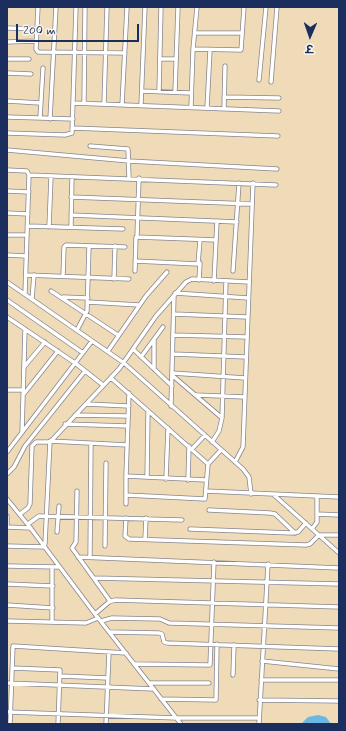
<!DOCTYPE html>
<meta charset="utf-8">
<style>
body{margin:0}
#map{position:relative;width:346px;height:731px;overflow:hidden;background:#f0dbb9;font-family:Mynerve,"Playpen Sans Deva",sans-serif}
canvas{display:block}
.frame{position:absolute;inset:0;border:8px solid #1b2f5e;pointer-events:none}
.north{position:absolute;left:290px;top:16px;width:40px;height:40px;-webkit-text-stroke:3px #fbf7ec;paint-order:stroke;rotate:182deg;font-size:11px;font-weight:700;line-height:16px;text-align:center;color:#1b2f5e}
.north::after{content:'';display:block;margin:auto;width:14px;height:18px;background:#1b2f5e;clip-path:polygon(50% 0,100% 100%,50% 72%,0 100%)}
.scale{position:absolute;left:16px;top:24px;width:123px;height:18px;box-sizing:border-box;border:2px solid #1b2f5e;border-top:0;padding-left:5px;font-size:12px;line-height:14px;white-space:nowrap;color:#1b2f5e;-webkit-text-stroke:3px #fbf7ec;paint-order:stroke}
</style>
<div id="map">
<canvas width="346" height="731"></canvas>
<div class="frame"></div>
<div class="north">उ</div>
<div class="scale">200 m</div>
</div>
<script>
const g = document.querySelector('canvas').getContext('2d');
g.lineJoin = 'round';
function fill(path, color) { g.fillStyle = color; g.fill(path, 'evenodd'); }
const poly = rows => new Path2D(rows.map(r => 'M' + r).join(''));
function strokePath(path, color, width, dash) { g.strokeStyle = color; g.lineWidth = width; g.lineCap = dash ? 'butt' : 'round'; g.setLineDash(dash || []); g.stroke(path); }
const water = poly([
 [318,715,326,717,331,724,301,724,308,717]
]);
const street = poly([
 [38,7,36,49,38,52,125,53],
 [7,28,37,29],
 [195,33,242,33],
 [7,42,36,41],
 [193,49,241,50,244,7],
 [7,59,29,59],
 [160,59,176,59],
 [7,73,31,74],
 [259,80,266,7],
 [271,82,277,7],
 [142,91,191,93],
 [159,92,161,7],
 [175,92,178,7],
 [224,97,279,98],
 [7,101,40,103],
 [73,103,279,111],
 [84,103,85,7],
 [104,104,107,7],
 [122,105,127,7],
 [141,105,145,7],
 [191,107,193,49,197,7],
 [207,108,210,50],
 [224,109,225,66],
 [7,117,73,119],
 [40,118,43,68],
 [50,119,56,7],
 [72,128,278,136],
 [7,133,65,135,72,133,76,7],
 [90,146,128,149,129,178],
 [7,150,129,161,277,169],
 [7,170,27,171,29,175,25,294],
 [29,175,276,185],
 [7,191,29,192],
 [71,197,252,204],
 [7,213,28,214],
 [71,215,237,222],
 [28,226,123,229],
 [49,227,51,177],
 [71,227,72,177],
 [7,235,27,235],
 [137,237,139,178],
 [7,255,26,256],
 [135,261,198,264,200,240],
 [135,271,136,237,216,240],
 [233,271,239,183],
 [26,275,129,279],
 [63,276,64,247,66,245,125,247],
 [114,279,115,246],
 [199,280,200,263],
 [214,281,217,221],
 [7,282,124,363,243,469,249,477,251,494],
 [51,291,118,335],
 [175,293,248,298],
 [63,297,88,298],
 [32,299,34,275],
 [7,300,83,353],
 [88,302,139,305],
 [174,314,247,317],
 [7,317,75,363,103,385],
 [77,330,87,311,89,246],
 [173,335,247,337],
 [154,340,154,369],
 [133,349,172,386],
 [108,351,146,296,167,272],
 [173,354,246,357],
 [141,357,163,327],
 [24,367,45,342],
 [172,373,245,378],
 [173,376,222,418],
 [111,378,208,464],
 [7,390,23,390],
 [129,393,126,476,206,480],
 [23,395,58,351],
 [196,395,245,397],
 [86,404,129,406],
 [171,406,174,295],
 [75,415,128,416],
 [65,424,128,426],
 [22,432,25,329],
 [212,442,219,431,222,418,226,281],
 [192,449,205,435],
 [7,452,92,341],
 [235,462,243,447,253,183],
 [7,474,14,467,25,446,85,371],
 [147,477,148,411],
 [166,479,168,428],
 [188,480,189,446],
 [77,491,76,542,72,548,110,601],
 [206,491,339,497],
 [126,495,205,499,208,464,221,450],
 [274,495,339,553],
 [7,499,29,526,95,614,181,724],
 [126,504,126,476],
 [209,510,270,513,275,514,295,533],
 [20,514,28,508,30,504,32,446,36,442,48,442,52,440,119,369,156,316,186,282,192,279,249,282],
 [317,514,339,515],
 [7,516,7,527],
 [126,518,125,536,129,539,306,545,310,544,319,535,339,535],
 [28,524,39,516,182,520],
 [7,527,31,528],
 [190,529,292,533,298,532,306,523],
 [312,529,317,522,317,496],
 [57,532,59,506],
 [145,539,146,518],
 [45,544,50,441,127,445],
 [7,546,45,547],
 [105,546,106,463],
 [78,557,339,568],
 [90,557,91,444],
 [7,566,59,567],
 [94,578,339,584],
 [7,584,53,586],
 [7,605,53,608],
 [95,614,109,602,115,600,339,607],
 [7,621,86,623,98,618],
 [101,621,112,618,160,619,169,623,339,628],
 [52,622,52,568],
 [110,632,159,633,162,634,164,642,167,643,339,649],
 [262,661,339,669],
 [135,664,210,665,214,562],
 [12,668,60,670,58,724],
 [233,675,234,645],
 [60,676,108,678],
 [261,680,339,680],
 [7,683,154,689],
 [150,683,209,683],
 [161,699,216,700,217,644],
 [259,700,339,701],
 [7,712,177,718,259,718],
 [10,724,13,646,126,653],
 [106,724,109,652],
 [259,724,268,564]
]);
fill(water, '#6bb8e5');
strokePath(street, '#86858c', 5);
strokePath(street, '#fff', 3.5);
</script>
